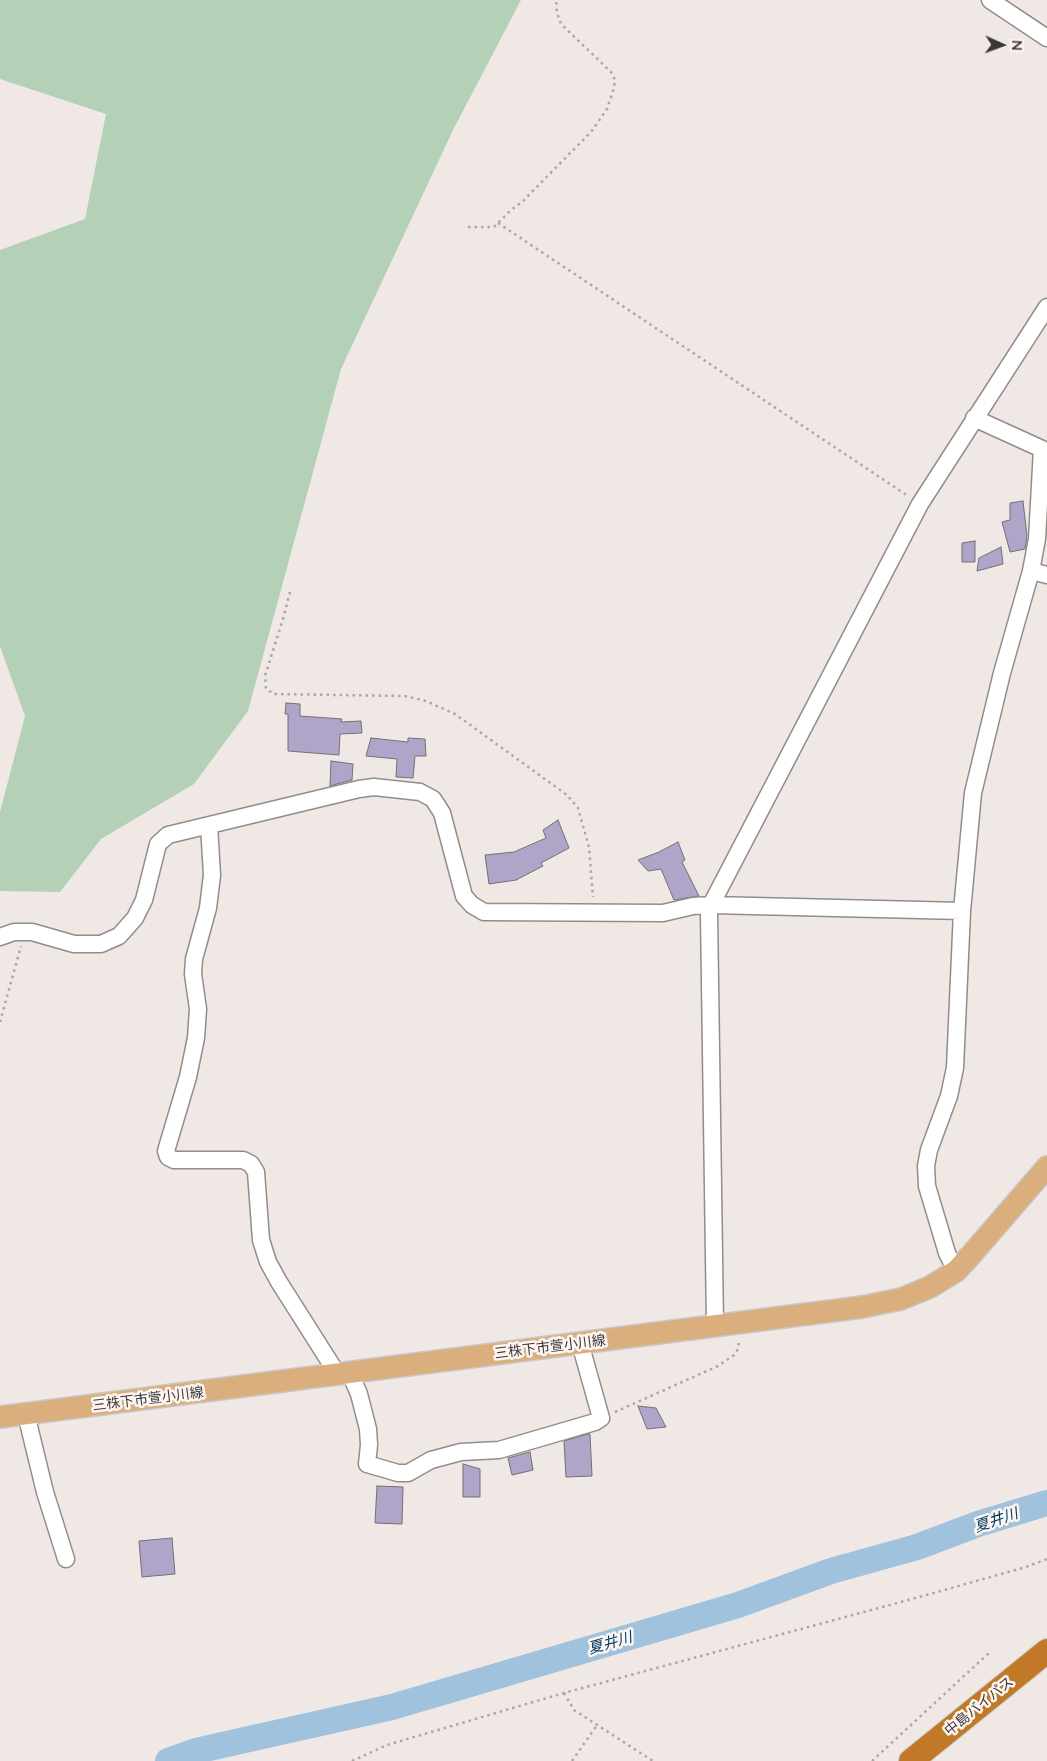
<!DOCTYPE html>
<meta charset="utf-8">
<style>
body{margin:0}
#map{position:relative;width:1047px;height:1761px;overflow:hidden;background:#efe8e5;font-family:Lato,sans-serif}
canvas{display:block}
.north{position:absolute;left:977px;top:20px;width:50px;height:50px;-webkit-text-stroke:4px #fcf5f2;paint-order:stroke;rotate:92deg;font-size:14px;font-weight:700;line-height:20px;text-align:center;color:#3b3837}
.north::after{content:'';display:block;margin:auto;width:18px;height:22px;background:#3b3837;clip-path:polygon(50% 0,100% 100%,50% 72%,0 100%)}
</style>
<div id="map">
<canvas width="1047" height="1761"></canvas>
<div class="north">N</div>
</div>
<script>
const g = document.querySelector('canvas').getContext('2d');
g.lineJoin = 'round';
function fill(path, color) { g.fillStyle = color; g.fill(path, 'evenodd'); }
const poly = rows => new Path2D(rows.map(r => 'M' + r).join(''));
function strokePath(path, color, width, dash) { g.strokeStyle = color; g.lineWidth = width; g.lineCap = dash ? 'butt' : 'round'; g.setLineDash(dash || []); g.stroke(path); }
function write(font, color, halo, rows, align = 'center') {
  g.font = font + ' Lato,"Noto Sans JP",sans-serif'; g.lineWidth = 5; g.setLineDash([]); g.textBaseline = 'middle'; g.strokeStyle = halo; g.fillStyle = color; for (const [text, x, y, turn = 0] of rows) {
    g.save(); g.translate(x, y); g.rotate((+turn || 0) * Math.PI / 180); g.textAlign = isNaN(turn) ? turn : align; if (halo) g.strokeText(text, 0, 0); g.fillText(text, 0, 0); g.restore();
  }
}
const green = poly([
 [0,0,521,0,453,130,341,369,248,711,194,784,101,839,60,892,0,891,0,812,25,716,0,646,0,250,85,219,106,114,0,79]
]);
const river = poly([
 [168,1761,196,1751,392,1707,738,1605,831,1571,917,1547,978,1524,1047,1503]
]);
const building = poly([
 [1023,501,1027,536,1025,549,1010,552,1002,522,1010,520,1010,503,1023,501],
 [975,541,975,562,962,562,962,543,975,541],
 [1001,547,1003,564,977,571,979,558,1001,547],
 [286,703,300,704,300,716,342,719,341,722,361,721,362,733,340,734,339,755,288,751,288,714,285,714,286,703],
 [371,738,408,742,408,738,425,739,426,756,415,756,413,778,396,777,397,759,366,756,371,738],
 [331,761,353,764,352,780,330,786,331,761],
 [558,820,569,848,541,863,543,866,516,880,489,884,485,855,514,852,546,838,543,830,558,820],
 [678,842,685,860,682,862,699,896,674,900,661,869,648,871,638,860,659,852,678,842],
 [638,1406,656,1408,666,1427,647,1429,638,1406],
 [588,1434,590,1434,592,1476,566,1477,564,1441,588,1434],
 [530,1452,533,1470,512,1475,508,1458,530,1452],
 [463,1464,480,1469,480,1497,463,1497,463,1464],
 [377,1486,403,1487,402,1524,375,1523,377,1486],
 [172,1538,175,1574,142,1577,139,1541,172,1538]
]);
const path = poly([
 [498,223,908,496],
 [468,227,494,227,511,210,522,202,591,132,607,109,614,88,615,80,611,72,561,24,557,13,556,0],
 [290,592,283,619,265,676,266,688,273,694,405,696,426,701,455,714,567,795,578,808,589,847,593,897],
 [0,1022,21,946],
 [615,1412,718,1366,734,1355,738,1349,739,1341],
 [564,1693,574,1710,653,1761],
 [352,1761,387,1745,564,1693,923,1596,1026,1567,1047,1559],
 [572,1761,597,1725],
 [872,1761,990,1652]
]);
const minor = poly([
 [990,0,1047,38],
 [1031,571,1047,575],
 [209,825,212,875,208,908,194,959,193,974,198,1009,196,1038,188,1077,166,1151,168,1157,174,1160,243,1160,251,1164,256,1172,261,1240,268,1262,279,1282,338,1375],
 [0,937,14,932,32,932,74,944,101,944,119,936,135,918,144,900,158,844,168,835,359,789,374,787,420,792,433,799,442,813,464,896,472,905,484,912,663,913,693,906,711,905,962,911],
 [956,1271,947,1253,927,1186,926,1166,929,1150,949,1096,955,1068,962,911,973,793,1002,673,1031,571,1037,539,1042,449,974,418],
 [715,1325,709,913,711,905,920,504,1047,307],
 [350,1373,359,1394,368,1429,369,1445,367,1464,398,1473,408,1473,431,1460,461,1452,499,1450,595,1422,601,1418,580,1343],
 [26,1414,45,1492,66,1559]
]);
const major = poly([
 [0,1417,862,1307,901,1299,930,1287,956,1271,971,1255,1047,1167]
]);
const highway = poly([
 [911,1761,1047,1651]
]);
const streetNames = [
 ["三株下市萱小川線",550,1347,-7],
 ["三株下市萱小川線",148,1399,-7],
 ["中島バイパス",979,1706,-39]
];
const waterNames = [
 ["夏井川",996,1520,-19],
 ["夏井川",610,1643,-16]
];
fill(green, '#b4d1b8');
strokePath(river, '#a0c2dd', 26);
fill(building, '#b0a4c9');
strokePath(building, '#717075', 1);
strokePath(minor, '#938d8a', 19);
strokePath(major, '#c8c7c7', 24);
strokePath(highway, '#c8c7c7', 26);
strokePath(path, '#aca6a4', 2.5, [2.5, 4]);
strokePath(minor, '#fff', 16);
strokePath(major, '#daaf7d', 21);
strokePath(highway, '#c27927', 24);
write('14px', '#3b3837', '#fcf5f2', streetNames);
write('italic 15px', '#003e62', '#fcf5f2', waterNames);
</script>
